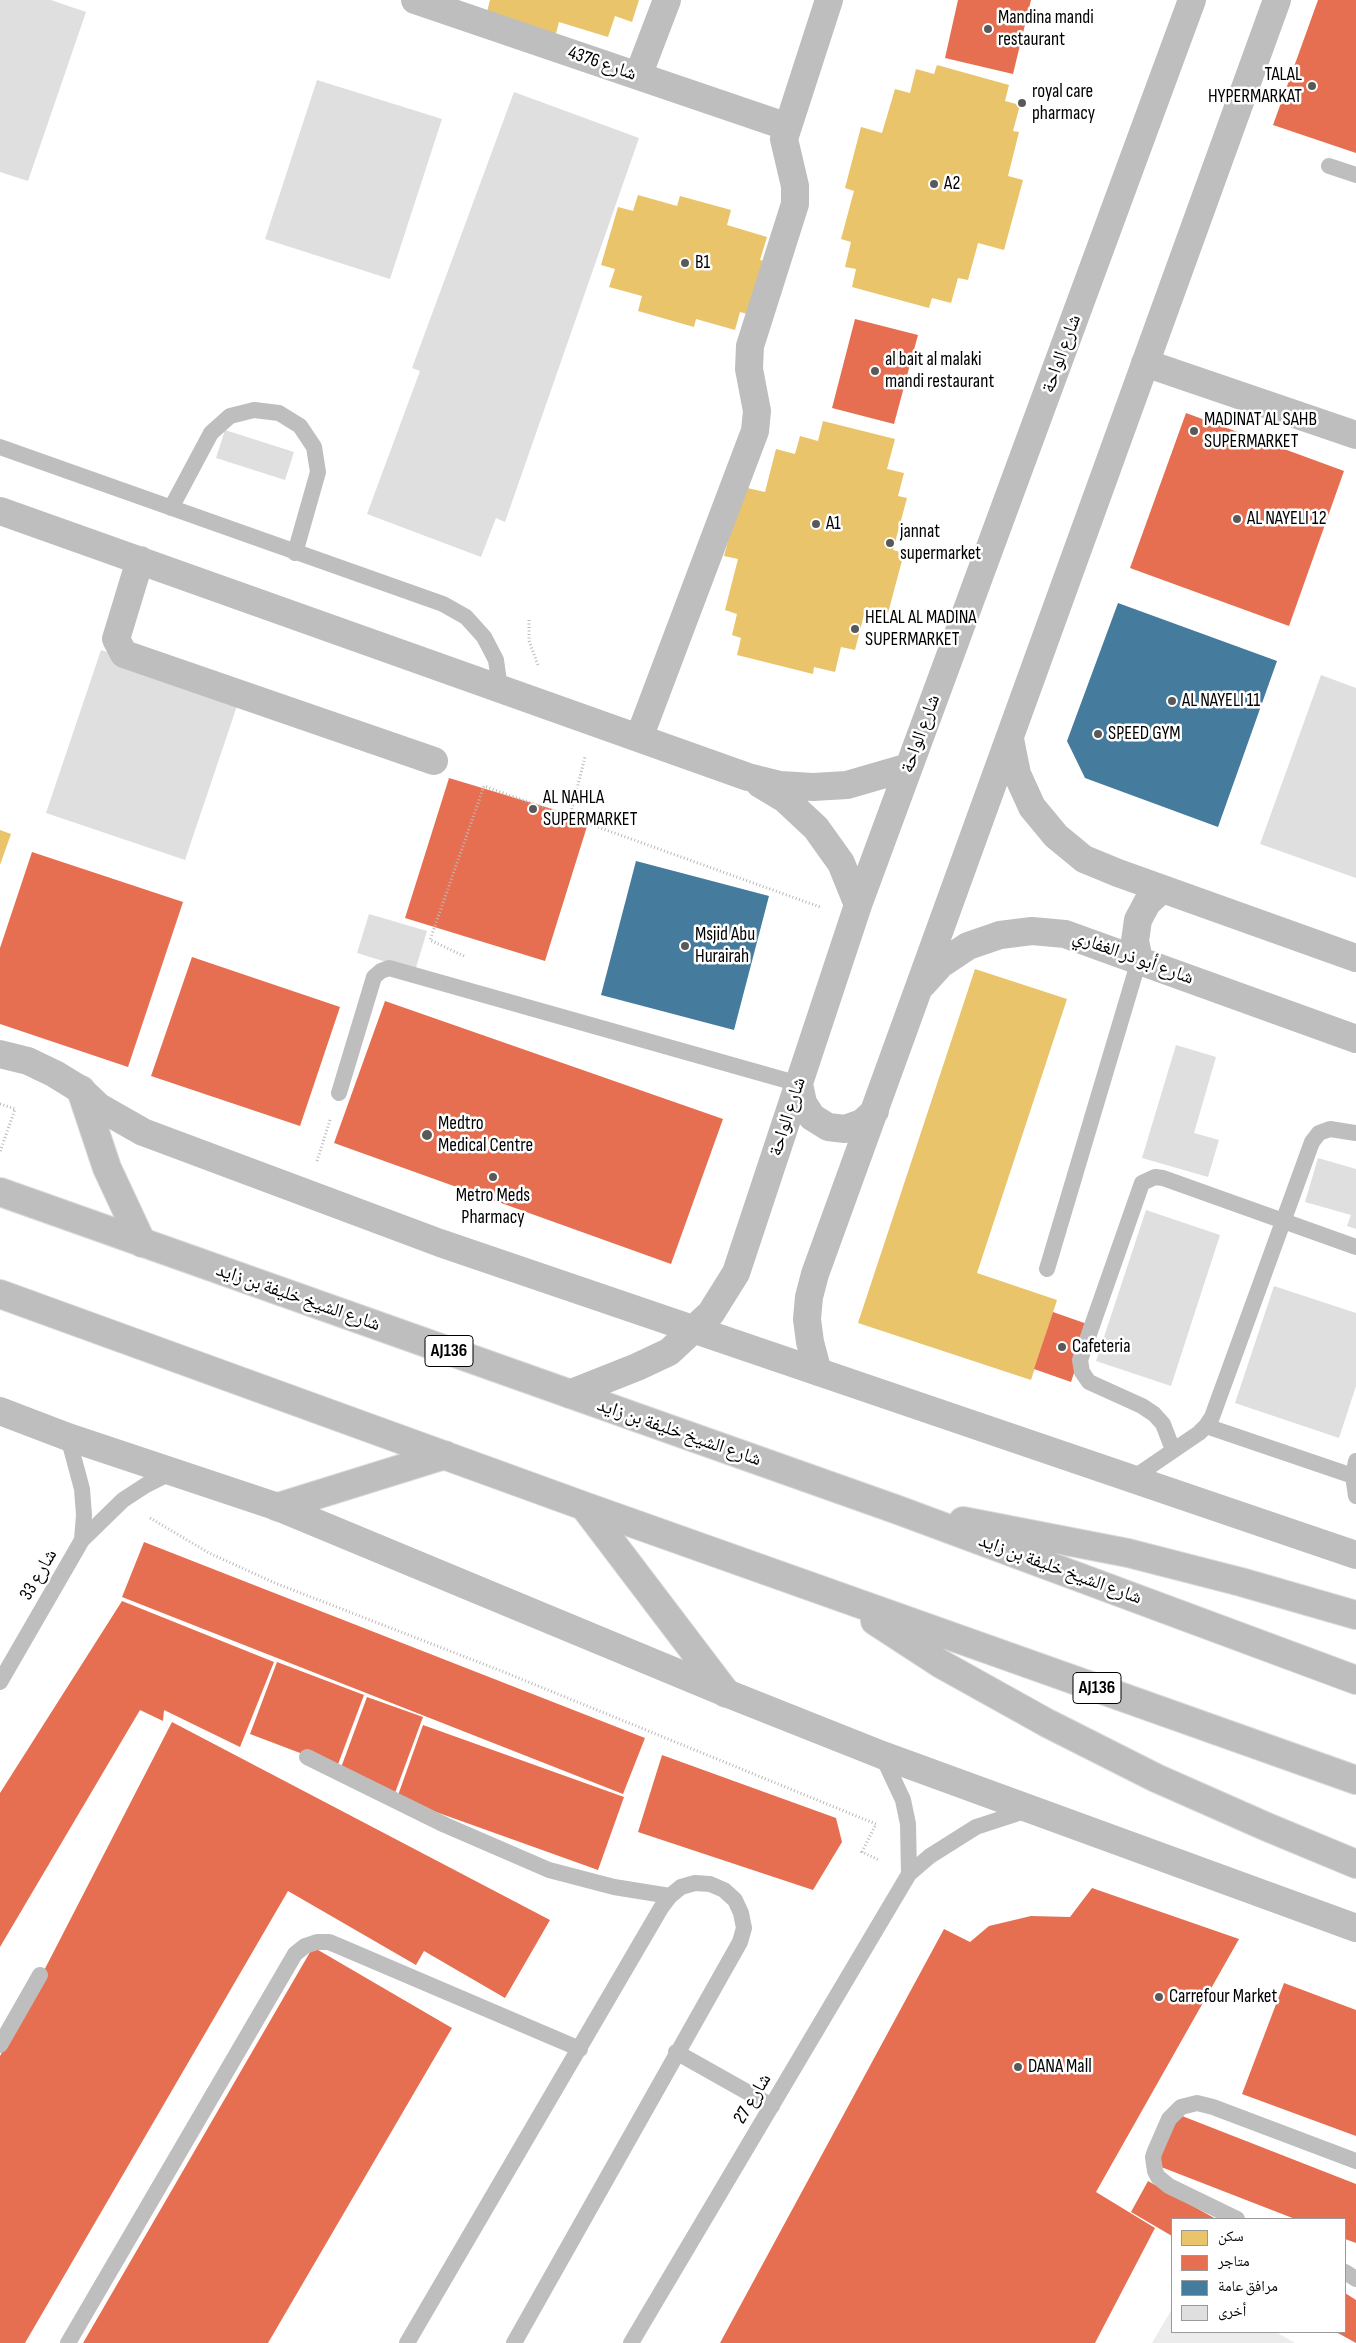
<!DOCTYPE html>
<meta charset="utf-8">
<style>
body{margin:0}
#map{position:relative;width:1356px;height:2343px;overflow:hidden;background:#fff;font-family:"Sofia Sans Condensed","Noto Naskh Arabic",sans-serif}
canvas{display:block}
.legend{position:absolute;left:1171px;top:2218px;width:175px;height:115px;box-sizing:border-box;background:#fff;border:1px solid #999;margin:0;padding:6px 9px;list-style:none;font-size:15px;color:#000}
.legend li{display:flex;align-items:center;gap:10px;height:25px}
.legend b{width:25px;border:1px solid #999}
</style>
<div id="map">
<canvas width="1356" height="2343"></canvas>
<ul class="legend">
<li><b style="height:14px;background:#e9c46a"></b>سكن</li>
<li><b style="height:14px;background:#e76f51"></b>متاجر</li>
<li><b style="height:14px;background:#457b9d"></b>مرافق عامة</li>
<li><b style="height:14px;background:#dfdfdf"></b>أخرى</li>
</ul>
</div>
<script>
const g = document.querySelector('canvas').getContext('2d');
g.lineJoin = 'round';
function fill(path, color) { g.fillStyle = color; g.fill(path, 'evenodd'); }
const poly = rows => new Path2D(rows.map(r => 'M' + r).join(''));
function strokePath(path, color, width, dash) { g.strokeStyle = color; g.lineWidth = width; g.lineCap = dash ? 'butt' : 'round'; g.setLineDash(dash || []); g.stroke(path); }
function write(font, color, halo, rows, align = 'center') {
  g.font = font + ' "Sofia Sans Condensed","Noto Naskh Arabic",sans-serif'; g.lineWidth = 5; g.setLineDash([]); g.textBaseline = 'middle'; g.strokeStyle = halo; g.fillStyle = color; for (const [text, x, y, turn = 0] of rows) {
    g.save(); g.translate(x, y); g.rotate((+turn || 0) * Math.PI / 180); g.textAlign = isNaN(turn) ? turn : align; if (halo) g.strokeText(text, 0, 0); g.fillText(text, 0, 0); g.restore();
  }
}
const green = poly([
 [1172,2309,1172,2332,1276,2332,1295,2343,1152,2343]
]);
const homes = poly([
 [490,0,639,0,632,22,615,16,608,37,559,22,555,37,486,16],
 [937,65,1009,85,1005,101,1020,105,1013,131,1019,132,1008,176,1023,180,1004,250,978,243,968,280,958,278,951,303,932,298,929,308,852,287,856,269,845,267,851,242,841,239,854,191,845,188,861,127,882,133,895,89,910,93,916,69,934,74],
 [638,195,677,206,680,196,731,210,727,225,767,237,760,260,769,262,754,316,740,312,735,330,696,319,694,327,638,311,642,296,609,287,615,269,601,265,618,207,633,211],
 [823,421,895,439,887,469,904,473,898,496,907,498,893,550,904,553,888,613,866,607,855,650,841,647,835,672,814,667,813,674,737,655,741,638,732,635,737,614,725,610,738,559,724,556,743,487,765,492,776,449,795,454,800,436,818,441],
 [0,830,11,834,0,865],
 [975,969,1067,999,977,1273,1057,1300,1031,1380,858,1323]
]);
const shops = poly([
 [958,0,1031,0,1013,74,945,58],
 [1318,0,1356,0,1356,153,1273,125],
 [855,319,918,335,894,424,832,408],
 [1186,413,1344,471,1289,626,1130,568],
 [449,778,589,820,545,961,405,918],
 [32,852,183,902,128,1067,0,1024,0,948],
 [192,957,340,1007,300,1126,151,1076],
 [385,1001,723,1119,671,1264,334,1143],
 [1053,1312,1090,1325,1071,1382,1034,1369],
 [144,1542,645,1738,623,1794,122,1597],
 [122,1601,274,1662,240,1747,164,1710,163,1721,140,1710,0,1947,0,1793],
 [277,1662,364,1695,337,1767,250,1734],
 [367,1697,423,1717,395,1793,339,1773],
 [172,1722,550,1920,505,1998,424,1951,416,1965,288,1891,25,2343,0,2343,0,2056],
 [423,1725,624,1797,598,1870,397,1798],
 [662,1755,836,1818,842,1842,813,1890,638,1832],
 [1092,1888,1239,1939,1096,2192,1155,2228,1095,2343,720,2343,944,1929,970,1942,989,1926,1031,1916,1070,1917],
 [313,1947,452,2028,268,2343,83,2343],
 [1284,1983,1356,2010,1356,2136,1242,2094],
 [1177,2114,1356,2184,1356,2243,1345,2239,1345,2219,1295,2219,1156,2165],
 [1148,2181,1216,2219,1172,2219,1172,2236,1131,2212],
 [1345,2293,1356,2300,1356,2343,1336,2332,1345,2332]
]);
const public = poly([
 [1118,603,1277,661,1218,827,1085,778,1067,741],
 [636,861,769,896,734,1030,601,995]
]);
const building = poly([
 [0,0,51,0,86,12,28,181,0,172],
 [317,80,442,119,390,279,265,239],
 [514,92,639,138,505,522,496,518,481,557,367,514,420,371,412,368],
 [225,430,294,452,285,480,216,458],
 [101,650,240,697,185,860,46,813],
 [1321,675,1356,688,1356,878,1260,844],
 [369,914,427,931,415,971,357,953],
 [1176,1045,1216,1057,1194,1133,1219,1140,1208,1177,1142,1158],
 [1318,1158,1356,1169,1356,1229,1347,1226,1351,1215,1305,1202],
 [1146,1210,1220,1235,1171,1386,1096,1361],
 [1274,1286,1356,1313,1356,1386,1339,1438,1235,1403]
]);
const path = poly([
 [529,620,529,641,538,665],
 [570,816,585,757],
 [464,956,430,940,484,786,820,907],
 [0,1104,15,1109,0,1152],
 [317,1161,330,1120],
 [150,1518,209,1553,275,1583,504,1672,876,1824,862,1852,879,1860]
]);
const service = poly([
 [1329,166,1356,175],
 [0,447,443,604,466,617,484,637,496,660,500,689],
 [171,508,211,433,230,416,254,410,279,413,300,426,314,447,318,472,295,553],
 [339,1093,374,977,381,971,389,968,799,1084],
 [1047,1269,1139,960],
 [1206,1426,1353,1476],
 [68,1437,82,1489,84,1515,82,1540],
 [1173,1450,1163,1424,1154,1414,1142,1406,1089,1382,1082,1372,1080,1360,1142,1183,1155,1177,1163,1178,1356,1247],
 [1356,1461,1353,1476,1356,1496],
 [1133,1478,1199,1433,1206,1426,1212,1417,1312,1142,1319,1133,1330,1129,1356,1133],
 [0,1682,82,1540,123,1500,146,1485,172,1472],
 [882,1755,903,1800,908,1824,909,1874],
 [307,1757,445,1825,549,1870,614,1887,670,1896],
 [0,2045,40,1975],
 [676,2052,772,2106],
 [1237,2219,1169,2186,1158,2177,1155,2171,1153,2157,1155,2151,1169,2119,1181,2107,1197,2103,1213,2107,1356,2161],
 [1345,2272,1356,2279],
 [68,2343,295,1954,305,1946,317,1942,329,1942,341,1947,580,2049],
 [407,2343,661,1908,670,1896,681,1887,695,1883,710,1884,724,1890,735,1900,741,1913,744,1928,740,1942,514,2343],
 [631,2343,909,1874,930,1856,976,1827,1028,1810]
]);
const minor = poly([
 [415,0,788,127],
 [638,76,667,0],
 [1145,363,1356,435],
 [0,511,748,777,780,785,813,787,847,785,909,767],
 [140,560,116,639,124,654,434,761],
 [639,738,755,431,757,411,749,369,750,346,795,204,795,186,784,139,829,0],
 [1010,739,1017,774,1032,807,1056,836,1084,859,1118,873,1356,958],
 [760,784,785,799,816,828,841,863,858,905],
 [1139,960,1135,941,1138,920,1147,903,1162,889],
 [923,984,941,964,968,946,1000,935,1032,931,1065,934,1356,1039],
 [0,1054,28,1061,55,1074,81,1090,99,1107,143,1132,440,1243,1356,1555],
 [799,1084,803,1103,812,1117,828,1127,845,1129,862,1123,875,1111],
 [818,1372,810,1342,807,1319,809,1297,815,1274,1277,0],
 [569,1394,637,1367,669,1352,711,1313,736,1273,858,905,1192,0],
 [0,1411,68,1437,278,1507,726,1693,882,1755,1356,1928]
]);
const primary = poly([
 [81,1090,107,1168,142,1243],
 [0,1192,898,1510,1356,1680],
 [0,1294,584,1506,1356,1780],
 [584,1506,726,1693],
 [278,1507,445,1455],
 [963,1521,1128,1553,1241,1582,1356,1615],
 [875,1621,941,1664,1047,1723,1156,1778,1267,1827,1356,1864]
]);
const markers = [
 [988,29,5,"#595959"],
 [1312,86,5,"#595959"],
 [1022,103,5,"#595959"],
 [934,184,5,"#595959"],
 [685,263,5,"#595959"],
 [875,371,5,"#595959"],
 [1194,431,5,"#595959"],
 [1237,519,5,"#595959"],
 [816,524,5,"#595959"],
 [890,543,5,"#595959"],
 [855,629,5,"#595959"],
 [1172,701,5,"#595959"],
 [1098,734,5,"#595959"],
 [533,809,5,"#595959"],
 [685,946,5,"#595959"],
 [427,1135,6,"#595959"],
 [493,1177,5,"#595959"],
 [1062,1347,5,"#595959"],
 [1159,1997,5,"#595959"],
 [1018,2067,5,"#595959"]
];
const shields = [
 [449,1351,48],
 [1097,1688,48]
];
const shieldNames = [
 ["AJ136",449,1351],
 ["AJ136",1097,1688]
];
const poiNames = [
 ["Mandina mandi",998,18],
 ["restaurant",998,40],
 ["TALAL",1302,75,"right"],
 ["HYPERMARKAT",1302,97,"right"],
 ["royal care",1032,92],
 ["pharmacy",1032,114],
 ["A2",944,184],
 ["B1",695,263],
 ["al bait al malaki",885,360],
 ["mandi restaurant",885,382],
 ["MADINAT AL SAHB",1204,420],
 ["SUPERMARKET",1204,442],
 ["AL NAYELI 12",1247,519],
 ["A1",826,524],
 ["jannat",900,532],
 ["supermarket",900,554],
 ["HELAL AL MADINA",865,618],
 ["SUPERMARKET",865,640],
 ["AL NAYELI 11",1182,701],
 ["SPEED GYM",1108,734],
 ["AL NAHLA",543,798],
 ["SUPERMARKET",543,820],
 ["Msjid Abu",695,935],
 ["Hurairah",695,957],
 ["Medtro",438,1124],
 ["Medical Centre",438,1146],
 ["Metro Meds",493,1196,"center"],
 ["Pharmacy",493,1218,"center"],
 ["Cafeteria",1072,1347],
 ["Carrefour Market",1169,1997],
 ["DANA Mall",1028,2067]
];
const streetNames = [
 ["شارع 4376",602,64,19],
 ["شارع الواحة",1062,354,-70],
 ["شارع الواحة",921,734,-70],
 ["شارع أبو ذر الغفاري",1133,958,20],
 ["شارع الواحة",788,1117,-72],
 ["شارع الشيخ خليفة بن زايد",298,1298,19],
 ["شارع الشيخ خليفة بن زايد",679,1433,19],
 ["شارع الشيخ خليفة بن زايد",1060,1570,20],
 ["شارع 33",39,1575,-60],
 ["شارع 27",753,2099,-59]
];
fill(green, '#ececec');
fill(homes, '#e9c46a');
fill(shops, '#e76f51');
fill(public, '#457b9d');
fill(building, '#dfdfdf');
strokePath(primary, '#dbdbdb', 30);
strokePath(path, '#b9b9b9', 3, [1, 2.5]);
strokePath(service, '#bebebe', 16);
strokePath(minor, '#bebebe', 28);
strokePath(primary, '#bebebe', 28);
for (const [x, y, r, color] of markers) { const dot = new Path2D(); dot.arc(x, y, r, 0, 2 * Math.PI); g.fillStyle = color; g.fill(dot); strokePath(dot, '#fff', 2); }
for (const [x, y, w] of shields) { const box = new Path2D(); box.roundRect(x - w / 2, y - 15.5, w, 31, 4); g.fillStyle = '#fff'; g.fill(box); strokePath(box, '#000', 1); }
write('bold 18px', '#000', null, shieldNames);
write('19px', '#000', '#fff', poiNames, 'left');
write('19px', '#000', '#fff', streetNames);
</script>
